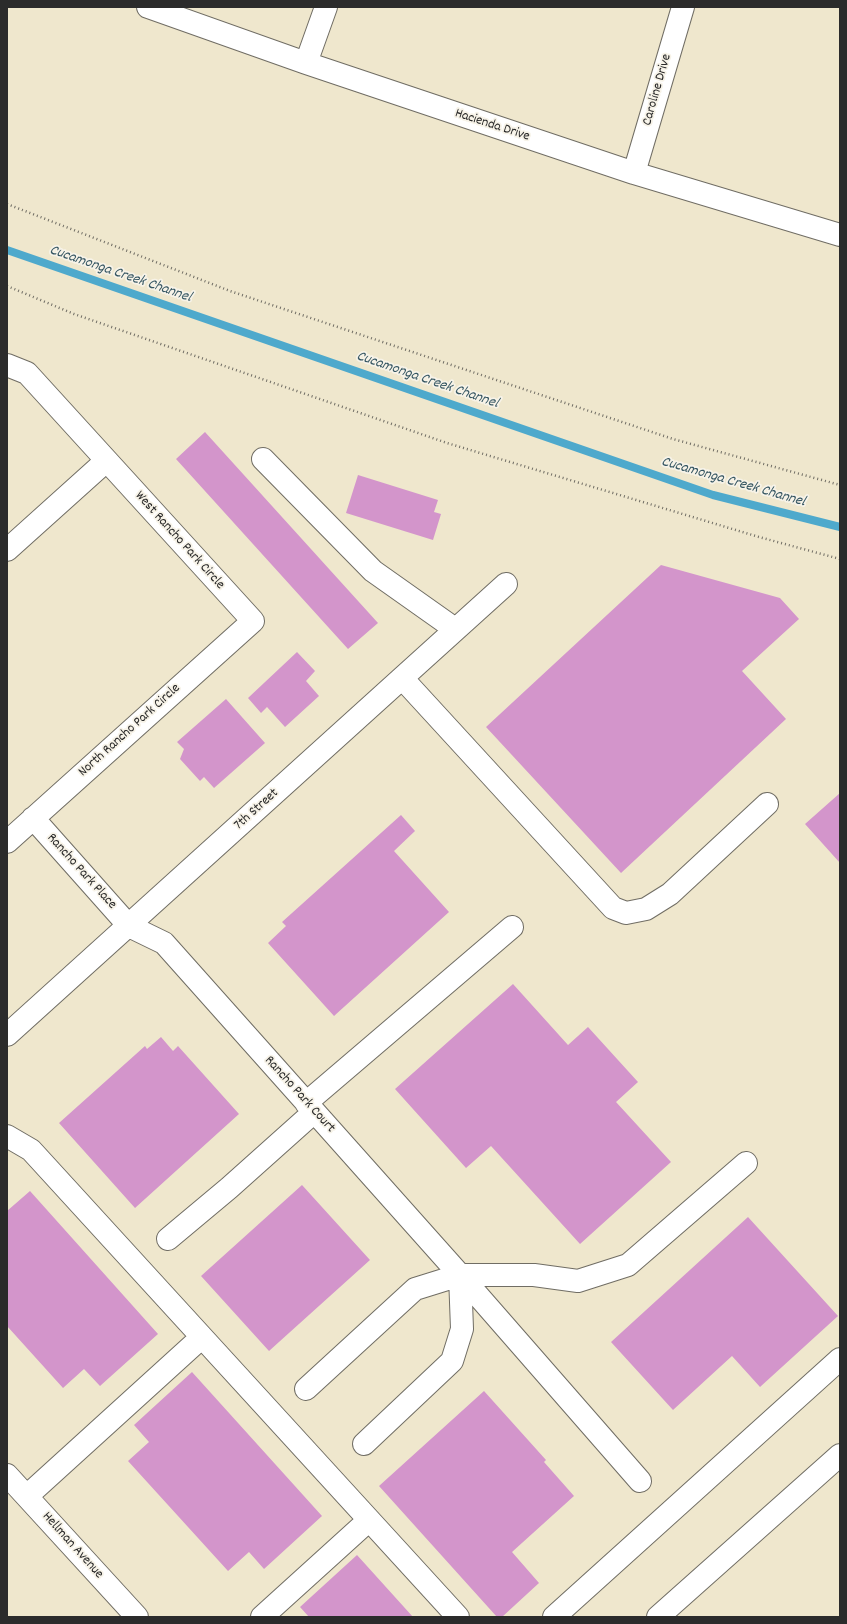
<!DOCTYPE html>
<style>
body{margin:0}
#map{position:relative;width:847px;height:1624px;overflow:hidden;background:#efe7cd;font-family:Dekko,sans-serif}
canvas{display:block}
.frame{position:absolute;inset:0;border:8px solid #2b2b2b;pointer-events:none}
</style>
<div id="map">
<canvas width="847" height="1624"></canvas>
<div class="frame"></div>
</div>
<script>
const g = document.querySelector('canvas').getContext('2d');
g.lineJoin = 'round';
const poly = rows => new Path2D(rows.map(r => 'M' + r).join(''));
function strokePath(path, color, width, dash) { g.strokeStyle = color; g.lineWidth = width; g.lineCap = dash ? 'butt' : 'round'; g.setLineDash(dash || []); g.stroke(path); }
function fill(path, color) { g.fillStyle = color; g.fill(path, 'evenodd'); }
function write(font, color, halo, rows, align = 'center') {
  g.font = font + ' Dekko,sans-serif'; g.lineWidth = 3.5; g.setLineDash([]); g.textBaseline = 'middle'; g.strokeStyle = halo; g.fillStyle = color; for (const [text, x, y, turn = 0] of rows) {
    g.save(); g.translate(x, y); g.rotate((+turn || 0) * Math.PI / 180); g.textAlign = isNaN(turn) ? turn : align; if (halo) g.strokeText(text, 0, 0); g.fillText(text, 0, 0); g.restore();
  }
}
const stream = poly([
 [7,250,713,495,840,527]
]);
const building = poly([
 [205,432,378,623,348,649,176,459],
 [358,475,438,500,434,512,441,514,433,540,346,513],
 [661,565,780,598,799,619,742,671,786,719,621,873,486,727],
 [297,652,315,671,306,681,319,696,285,727,267,707,261,713,248,698],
 [226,699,265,743,214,788,204,777,200,781,180,759,184,749,177,742],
 [840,793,840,863,805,824],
 [401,815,415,831,394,851,449,912,334,1016,268,943,286,926,282,922],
 [513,984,568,1045,588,1027,638,1082,616,1102,671,1162,580,1244,491,1146,466,1168,395,1089],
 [161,1037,173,1051,178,1046,239,1114,135,1208,59,1123,145,1046,147,1049],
 [302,1185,370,1260,269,1351,201,1276],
 [30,1191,158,1334,100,1386,84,1369,63,1388,7,1326,7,1211],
 [748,1217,838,1316,760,1387,732,1356,673,1410,611,1342],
 [192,1372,322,1516,264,1569,249,1552,228,1571,128,1461,149,1442,134,1425],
 [484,1391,546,1460,544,1462,574,1496,512,1552,539,1583,502,1617,497,1617,379,1486],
 [357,1555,413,1617,309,1617,300,1607]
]);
const path = poly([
 [7,204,230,291,673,439,840,485],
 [7,286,74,314,447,443,759,537,840,559]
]);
const minor = poly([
 [148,7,306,63,634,173,840,235],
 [306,63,326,7],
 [634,173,683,7],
 [7,365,27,373,253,621,7,842],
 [263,459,373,571,455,629],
 [7,550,106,461],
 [402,678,613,908,626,913,646,909,670,894,767,804],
 [33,818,129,926,164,943,460,1275,640,1481],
 [7,1035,506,584],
 [306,1103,512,927],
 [7,1136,31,1150,458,1617],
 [168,1239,229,1188,314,1112],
 [306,1389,415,1289,460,1275,534,1275,578,1281,628,1265,746,1163],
 [364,1444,452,1361,462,1329,460,1275],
 [7,1475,137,1617],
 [27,1496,202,1337],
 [262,1617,369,1520],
 [554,1617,840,1359],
 [658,1617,840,1455]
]);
const streetNames = [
 ["Caroline Drive",658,90,-74],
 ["Hacienda Drive",492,126,18],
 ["West Rancho Park Circle",179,541,48],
 ["North Rancho Park Circle",130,731,-42],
 ["7th Street",257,810,-42],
 ["Rancho Park Place",81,872,48],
 ["Rancho Park Court",299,1095,48],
 ["Hellman Avenue",72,1546,48]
];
const waterNames = [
 ["Cucamonga Creek Channel",120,275,19],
 ["Cucamonga Creek Channel",427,381,19],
 ["Cucamonga Creek Channel",733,483,16]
];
strokePath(stream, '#4ea9cc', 8);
fill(building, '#d395cb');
strokePath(minor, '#706d64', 24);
strokePath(path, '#706d64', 2.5, [1, 3]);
strokePath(minor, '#fff', 22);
write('14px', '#2b2b2b', '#f7f3e8', streetNames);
write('italic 15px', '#375763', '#f7f3e8', waterNames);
</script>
